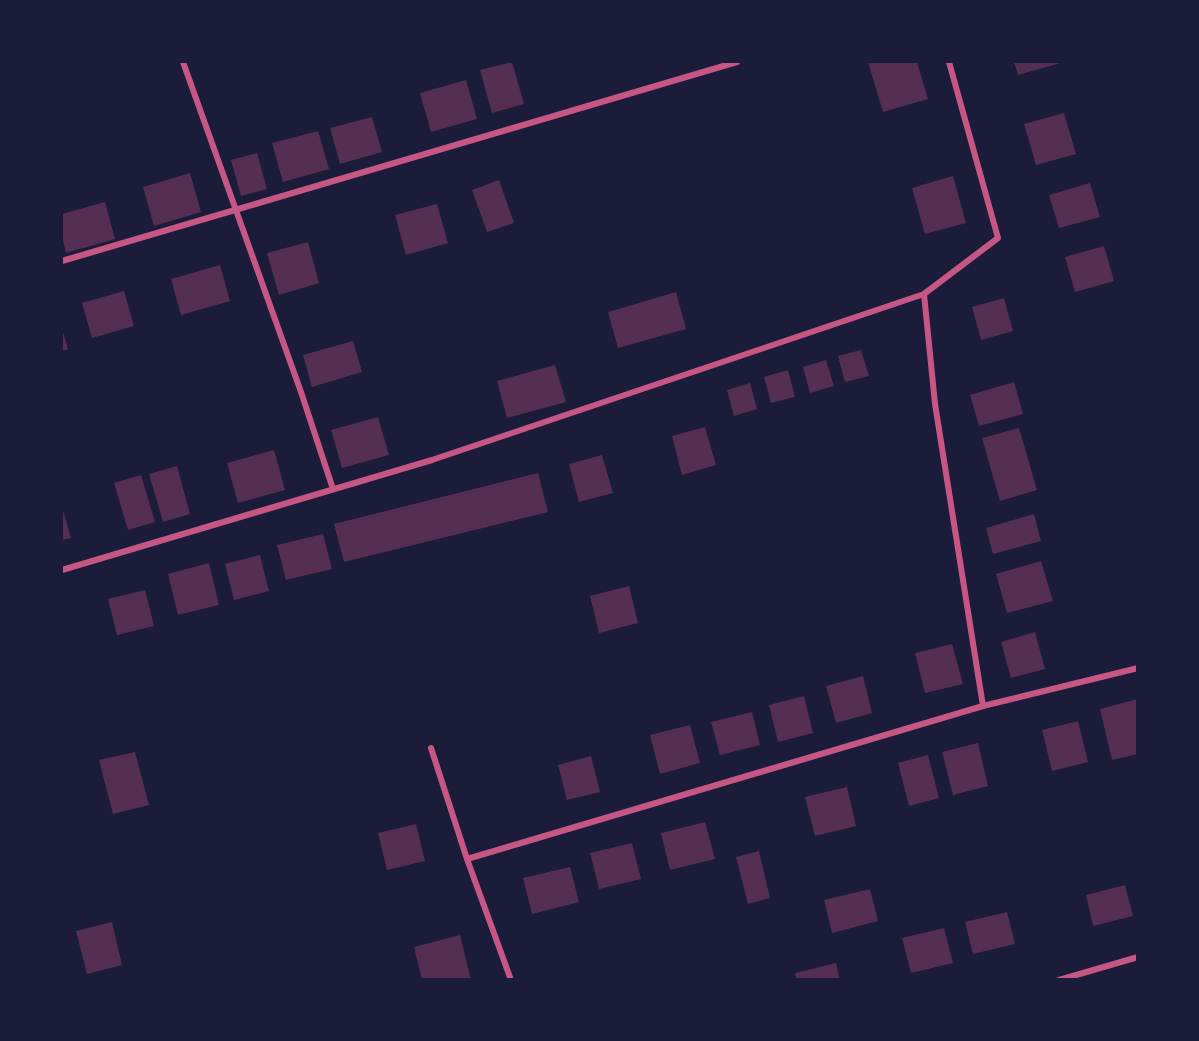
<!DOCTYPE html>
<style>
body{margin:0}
#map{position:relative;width:1199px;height:1041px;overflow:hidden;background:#1b1b3a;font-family:Roboto,sans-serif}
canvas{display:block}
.frame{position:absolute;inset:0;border:63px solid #1b1b3a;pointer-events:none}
</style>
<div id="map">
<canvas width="1199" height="1041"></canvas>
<div class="frame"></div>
</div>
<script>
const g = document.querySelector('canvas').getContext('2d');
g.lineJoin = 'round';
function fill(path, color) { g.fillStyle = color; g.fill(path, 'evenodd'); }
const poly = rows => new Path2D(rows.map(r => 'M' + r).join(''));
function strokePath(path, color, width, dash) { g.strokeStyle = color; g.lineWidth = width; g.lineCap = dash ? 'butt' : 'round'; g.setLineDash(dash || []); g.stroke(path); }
const building = poly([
 [512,62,524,104,492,113,480,70],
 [868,62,917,62,928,99,883,112],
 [1014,62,1064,62,1018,75],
 [466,80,477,119,431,132,420,93],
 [1064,113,1076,154,1036,165,1024,124],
 [372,117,382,152,340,164,330,128],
 [318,131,329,169,283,182,272,143],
 [257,153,267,189,241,196,231,160],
 [190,173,201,212,154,226,143,187],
 [953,176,966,223,925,234,912,188],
 [499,180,514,223,487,232,472,190],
 [1090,183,1100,217,1059,228,1049,195],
 [105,202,115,239,66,253,62,237,62,214],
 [437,204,448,243,406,255,395,215],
 [308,242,319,283,279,295,267,253],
 [1104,246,1114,281,1075,292,1065,257],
 [220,265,230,301,181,315,171,279],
 [124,291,134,326,92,338,82,303],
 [676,292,686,329,618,348,608,312],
 [1004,298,1013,331,981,340,972,307],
 [62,329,68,349,62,351],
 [353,341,362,372,312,387,303,355],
 [861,350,869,376,845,382,838,356],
 [826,360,834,386,810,393,803,367],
 [555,365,566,402,507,418,497,381],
 [788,370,795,397,771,403,764,377],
 [1014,382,1023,414,979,426,970,395],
 [750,383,757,409,734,416,727,390],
 [378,417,389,455,342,468,331,430],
 [705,427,716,465,682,475,672,436],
 [1019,428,1037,490,1000,501,982,438],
 [274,450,285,490,238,503,227,463],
 [602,455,613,493,579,502,569,464],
 [177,466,190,514,163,522,149,474],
 [538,473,548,512,344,562,334,524],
 [141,475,155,522,128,530,114,483],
 [62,507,71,538,62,540],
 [1034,514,1041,541,993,554,986,528],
 [323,534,332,569,286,580,277,545],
 [260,555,269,591,234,600,225,564],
 [1041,561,1053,601,1007,613,996,574],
 [209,563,219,605,178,615,168,574],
 [629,586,638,623,599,633,590,596],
 [145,590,154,626,117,635,108,599],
 [1035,632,1045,669,1011,678,1001,642],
 [952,644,963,684,925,693,915,653],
 [863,676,872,713,836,723,826,686],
 [804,696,813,733,778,742,769,705],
 [1138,699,1138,754,1112,760,1100,709],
 [752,712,760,745,720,755,711,722],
 [1078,721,1088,762,1052,771,1042,730],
 [690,725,700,763,660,774,650,735],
 [978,743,988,786,953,795,942,752],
 [135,752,149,805,113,814,99,760],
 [928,755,939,798,909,806,898,763],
 [591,756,600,792,567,800,558,765],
 [847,787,856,826,815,836,805,797],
 [705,822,715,859,670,870,661,833],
 [416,824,425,861,387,870,378,833],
 [632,843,641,879,599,889,590,853],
 [759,851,770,898,748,904,736,857],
 [570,867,579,902,532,914,523,878],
 [1125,885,1133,916,1093,926,1086,895],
 [870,889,878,921,832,933,824,900],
 [1007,912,1015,944,973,954,965,922],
 [112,922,122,965,87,974,76,931],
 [944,928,953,963,911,973,902,938],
 [460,935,471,980,422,980,414,947],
 [836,963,840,980,797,980,795,973]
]);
const minor = poly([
 [183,62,301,392,333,489],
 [949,62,998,238,924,294,935,404,983,706],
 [62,261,737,62],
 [62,570,432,460,924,294],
 [431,748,467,859,511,980],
 [467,859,983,706,1138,668],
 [1059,980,1138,957]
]);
fill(building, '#542f53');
strokePath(minor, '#c65784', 6);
</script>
